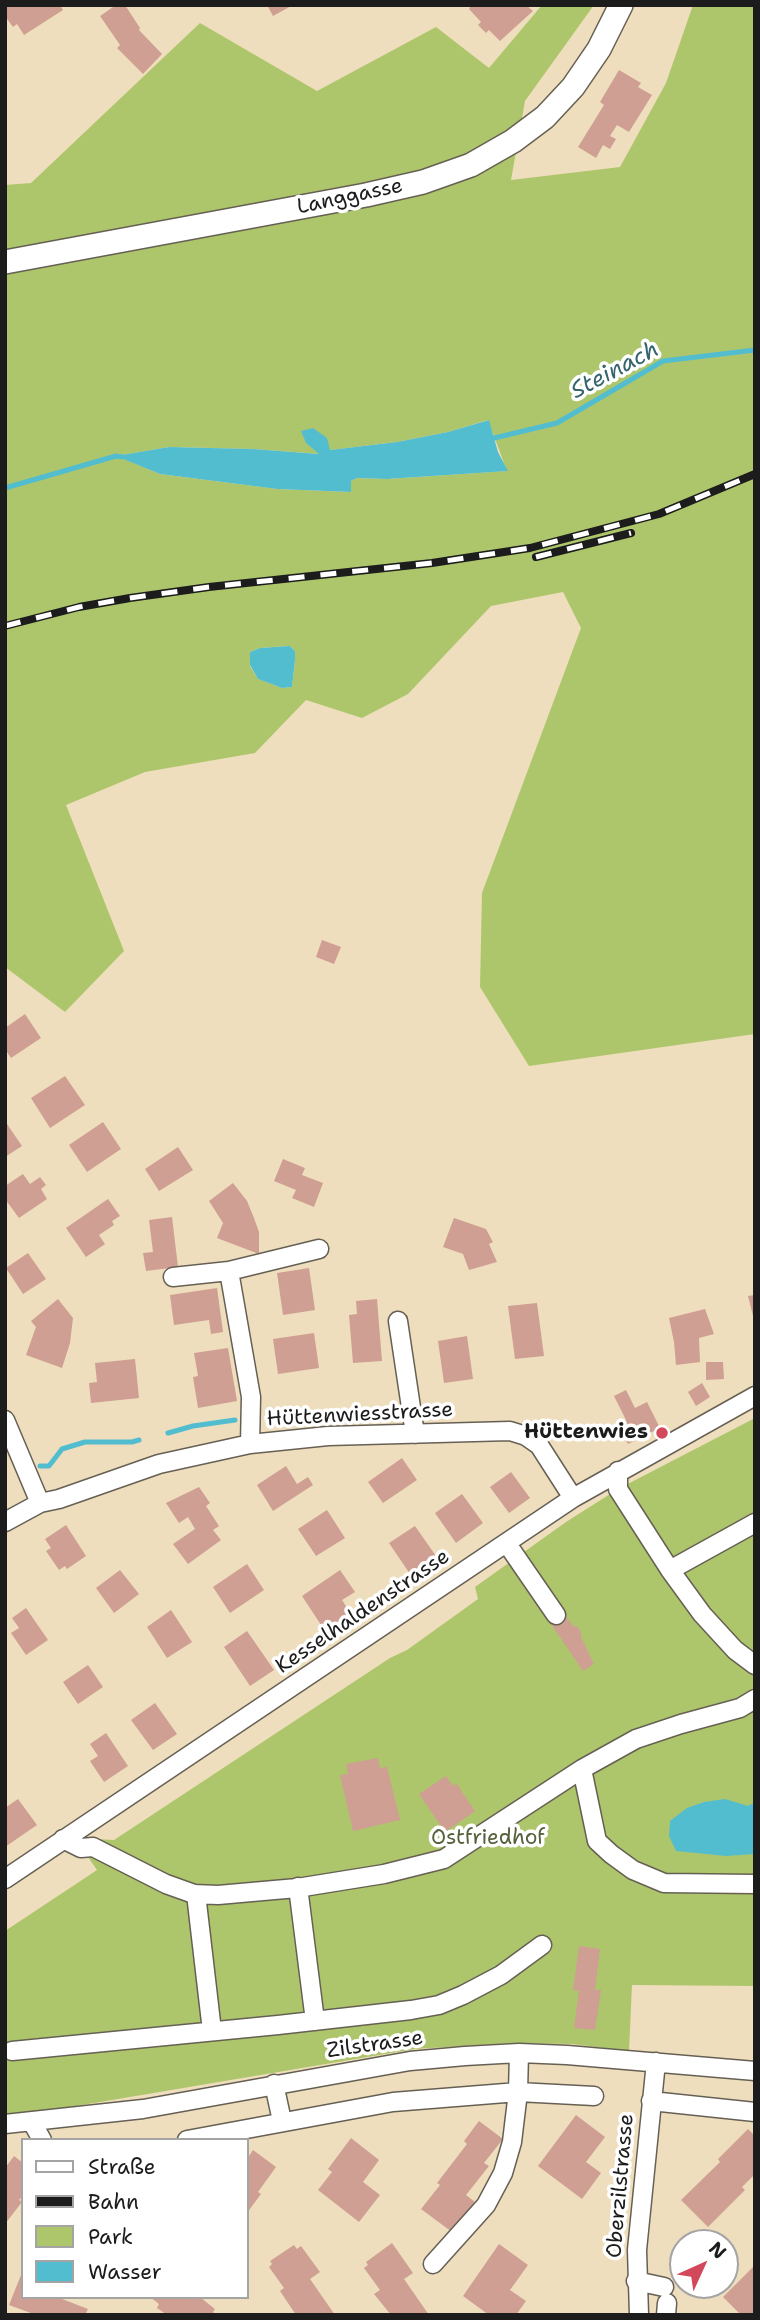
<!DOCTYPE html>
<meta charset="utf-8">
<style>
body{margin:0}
#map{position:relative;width:760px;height:2320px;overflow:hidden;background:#efdebd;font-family:"Shantell Sans",sans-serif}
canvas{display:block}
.frame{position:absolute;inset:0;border:7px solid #1c1c1c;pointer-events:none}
.legend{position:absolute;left:21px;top:2138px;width:228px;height:161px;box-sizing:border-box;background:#fff;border:2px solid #a4a4a4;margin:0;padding:9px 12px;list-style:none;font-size:21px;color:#1c1c1c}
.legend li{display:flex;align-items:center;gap:14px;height:35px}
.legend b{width:35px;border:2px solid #a4a4a4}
.north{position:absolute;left:669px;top:2229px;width:70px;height:70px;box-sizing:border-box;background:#fff;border:2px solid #a4a4a4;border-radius:50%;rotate:45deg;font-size:19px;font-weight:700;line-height:28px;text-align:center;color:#1c1c1c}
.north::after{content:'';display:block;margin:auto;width:24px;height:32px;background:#d1495b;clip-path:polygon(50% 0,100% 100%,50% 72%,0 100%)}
</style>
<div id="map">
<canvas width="760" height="2320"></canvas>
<div class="frame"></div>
<ul class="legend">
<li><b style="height:9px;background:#fff"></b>Straße</li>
<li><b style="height:9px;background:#1c1c1c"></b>Bahn</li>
<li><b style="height:19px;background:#aec66b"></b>Park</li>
<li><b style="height:19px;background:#53bdd0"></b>Wasser</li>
</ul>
<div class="north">N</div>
</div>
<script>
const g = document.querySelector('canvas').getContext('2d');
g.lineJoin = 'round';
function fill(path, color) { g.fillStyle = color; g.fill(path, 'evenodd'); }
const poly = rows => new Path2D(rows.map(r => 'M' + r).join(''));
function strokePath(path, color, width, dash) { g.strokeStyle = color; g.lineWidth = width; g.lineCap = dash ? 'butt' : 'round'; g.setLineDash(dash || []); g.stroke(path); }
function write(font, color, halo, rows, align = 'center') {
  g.font = font + ' "Shantell Sans",sans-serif'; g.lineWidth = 7; g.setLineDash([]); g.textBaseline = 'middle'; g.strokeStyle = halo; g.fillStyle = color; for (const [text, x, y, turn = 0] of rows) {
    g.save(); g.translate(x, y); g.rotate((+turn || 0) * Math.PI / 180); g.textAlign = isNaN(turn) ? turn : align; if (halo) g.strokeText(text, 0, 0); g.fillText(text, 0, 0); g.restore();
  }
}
const green = poly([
 [542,5,594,5,525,101,511,180,620,167,666,83,693,5,755,5,755,1034,529,1066,480,987,482,893,581,628,563,592,491,606,408,694,362,718,306,700,255,753,145,772,66,805,124,951,65,1012,5,967,5,185,31,183,200,23,317,91,436,27,489,68],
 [488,420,507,471,387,479,357,478,351,481,351,492,277,489,160,474,117,456,169,447,253,449,320,454,330,450,397,442,448,432],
 [290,646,295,651,295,660,292,687,282,688,258,679,250,666,250,652,260,648],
 [755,1418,755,1986,632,1985,629,2051,572,2044,512,2043,415,2049,5,2118,5,1931,97,1870,88,1857,96,1839,114,1840,390,1658,407,1650,478,1599,475,1587,566,1522,618,1489]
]);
const water = poly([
 [489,420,498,452,508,471,387,479,357,478,351,481,351,492,277,489,160,474,116,456,169,447,253,449,319,454,306,443,301,431,313,428,327,438,330,450,397,442,448,432],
 [290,646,295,651,295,660,292,687,282,688,258,679,250,665,250,652,260,648],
 [725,1799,748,1806,755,1802,755,1854,726,1856,676,1851,669,1836,670,1821,687,1808,704,1802]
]);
const stream = poly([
 [490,439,557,423,663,361,755,350],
 [5,488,116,456,123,457],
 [168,1433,193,1426,235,1420],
 [40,1466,49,1466,62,1449,85,1442,132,1442,139,1440]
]);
const building = poly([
 [5,5,60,5,63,10,24,35,17,24,13,27,5,16],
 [116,5,125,5,140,28,139,30,162,54,143,74,117,48,120,45,100,16],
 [267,5,293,5,273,16],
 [471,5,526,5,533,11,500,41,489,30,486,33,478,25,481,22,469,9],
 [619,70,641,83,638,87,652,95,629,132,617,125,610,136,616,139,610,149,603,145,596,158,578,147,604,105,600,102],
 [322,940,341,947,334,964,316,957],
 [25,1014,41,1038,11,1058,5,1049,5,1028],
 [65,1076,85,1105,50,1128,31,1098],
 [5,1121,22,1146,5,1157],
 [103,1122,121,1149,87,1172,69,1145],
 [178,1147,193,1170,159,1191,145,1169],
 [283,1159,305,1168,302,1175,323,1183,314,1207,292,1198,296,1190,274,1181],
 [23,1174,30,1184,40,1177,46,1185,41,1189,47,1199,19,1218,5,1199,5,1186],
 [233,1183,247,1201,254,1218,259,1232,259,1254,217,1238,223,1223,209,1201],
 [108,1199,120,1216,112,1221,114,1225,99,1235,105,1244,86,1257,66,1228],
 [172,1217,178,1267,146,1271,143,1253,153,1252,149,1220],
 [454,1218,486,1229,493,1242,489,1244,497,1262,469,1270,463,1254,443,1247],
 [28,1253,46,1279,23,1294,6,1268],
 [309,1268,315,1310,283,1315,277,1273],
 [217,1288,223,1332,211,1334,209,1320,174,1325,170,1295],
 [755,1295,755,1320,754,1320,748,1296],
 [58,1299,73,1318,70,1343,62,1368,26,1355,36,1327,31,1321],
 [377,1299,382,1361,353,1363,349,1315,357,1314,356,1301],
 [537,1303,544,1356,515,1359,508,1306],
 [705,1309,714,1334,699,1338,700,1362,676,1365,674,1342,669,1318],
 [314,1333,319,1368,278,1374,273,1339],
 [467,1336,473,1379,444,1383,438,1341],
 [228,1348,237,1401,198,1408,193,1377,198,1376,194,1353],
 [135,1359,139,1398,91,1403,89,1383,97,1382,95,1363],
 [706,1362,723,1362,724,1379,706,1380],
 [702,1383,710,1397,696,1406,688,1392],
 [626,1390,635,1408,647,1402,660,1428,628,1444,618,1425,626,1420,614,1396],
 [402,1458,417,1480,383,1503,368,1482],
 [286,1466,297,1484,308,1477,313,1485,273,1511,257,1485],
 [511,1472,530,1498,509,1513,490,1487],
 [199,1487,210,1503,206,1506,219,1526,213,1530,221,1540,188,1564,173,1544,195,1529,188,1517,179,1523,166,1503],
 [462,1494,483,1523,456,1543,435,1513],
 [327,1510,345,1538,316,1556,298,1529],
 [66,1525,86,1556,67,1569,65,1566,59,1570,46,1551,51,1548,45,1539],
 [415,1526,436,1556,410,1574,389,1543],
 [247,1564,264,1590,230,1613,213,1587],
 [120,1570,139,1594,114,1613,96,1588],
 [340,1570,355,1592,342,1600,351,1614,325,1631,302,1596],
 [26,1608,48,1640,26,1655,11,1633,19,1628,12,1618],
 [171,1610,192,1642,167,1658,147,1627],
 [565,1615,573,1626,578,1627,581,1632,581,1637,594,1664,583,1671,551,1624],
 [247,1631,274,1670,250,1686,224,1647],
 [88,1665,103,1687,78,1704,63,1682],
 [155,1703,177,1734,153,1750,131,1720],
 [106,1733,128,1766,104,1782,90,1761,98,1756,90,1744],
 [378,1758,380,1768,387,1767,400,1820,353,1831,340,1775,348,1774,346,1764],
 [446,1776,453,1786,456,1783,475,1811,445,1832,419,1794],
 [18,1799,37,1825,5,1847,5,1808],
 [579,1946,600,1949,595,1990,601,1990,595,2030,574,2028,579,1991,573,1990],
 [576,2115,605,2137,586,2162,601,2173,582,2199,538,2166],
 [479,2121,503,2139,484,2163,489,2166,466,2195,475,2202,452,2232,421,2209,440,2185,437,2183,467,2144,464,2141],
 [748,2129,755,2136,755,2174,742,2187,745,2190,708,2227,681,2200,720,2162,718,2159],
 [351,2138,379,2160,363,2182,380,2195,359,2222,318,2190,332,2172,328,2169],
 [253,2150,276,2167,258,2192,261,2194,247,2213,247,2159],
 [14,2156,23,2163,23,2196,19,2200,22,2202,5,2224,5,2168],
 [392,2243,413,2273,404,2279,429,2315,391,2315,374,2294,380,2290,364,2268,368,2265,366,2262],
 [499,2244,528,2265,510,2290,526,2301,516,2315,489,2315,463,2296],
 [294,2245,297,2249,301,2246,320,2272,310,2279,335,2315,296,2315,280,2291,284,2288,269,2267,272,2264,270,2261],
 [755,2265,755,2315,737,2315,739,2313,723,2297],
 [23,2270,23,2297,57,2297,88,2309,85,2315,36,2315,9,2305],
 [150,2297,200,2297,215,2309,213,2312,217,2315,167,2315,157,2308,159,2304]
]);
const minor = poly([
 [229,1271,251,1397,250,1444],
 [173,1277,229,1271,319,1249],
 [398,1321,415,1434],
 [5,1420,40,1503],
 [618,1471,618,1489,670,1570,702,1614,735,1650,755,1665],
 [5,1522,40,1503,59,1499,159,1464,250,1444,328,1436,510,1431,526,1436,539,1445,573,1498],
 [512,1551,556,1615],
 [670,1570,755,1523],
 [582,1769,597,1841,611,1854,633,1870,664,1883,755,1884],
 [63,1839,81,1848,93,1847,166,1884,194,1894,218,1895,297,1888,384,1874,444,1859,582,1769,636,1739,681,1724,740,1708,755,1699],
 [5,1879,573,1498,755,1396],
 [298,1887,315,2021],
 [196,1894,212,2031],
 [12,2051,278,2025,411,2010,439,2005,463,1995,501,1975,542,1945],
 [274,2084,282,2121],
 [651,2101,755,2112],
 [32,2122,42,2140],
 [5,2124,143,2109,410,2061,465,2056,519,2053,567,2055,755,2071],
 [187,2140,393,2102,518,2092,594,2096],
 [433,2264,486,2205,503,2173,512,2142,518,2092,519,2053],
 [636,2281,664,2287],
 [639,2315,637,2250,656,2062],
 [666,2315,667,2303]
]);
const major = poly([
 [5,262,366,195,423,182,471,165,513,141,545,117,573,87,599,49,621,5]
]);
const rail = poly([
 [536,557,631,533],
 [5,626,79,607,130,598,209,587,432,563,530,548,659,514,755,474]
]);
const markers = [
 [662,1433,7,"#d1495b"]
];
const streetNames = [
 ["Langgasse",350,197,-12],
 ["Hüttenwiesstrasse",360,1415,-3],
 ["Kesselhaldenstrasse",363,1612,-34],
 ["Zilstrasse",375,2045,-8],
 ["Oberzilstrasse",621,2186,-85]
];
const poiNames = [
 ["Hüttenwies",648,1433]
];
const parkNames = [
 ["Ostfriedhof",488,1839]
];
const waterNames = [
 ["Steinach",615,371,-28]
];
fill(green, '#aec66b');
fill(water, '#53bdd0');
strokePath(stream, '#53bdd0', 5);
fill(building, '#ce9f92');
strokePath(minor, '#666054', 21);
strokePath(major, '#666054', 26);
strokePath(minor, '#fff', 18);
strokePath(major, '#fff', 23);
strokePath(rail, '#1c1c1c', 8);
strokePath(rail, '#fff', 5, [16]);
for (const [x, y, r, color] of markers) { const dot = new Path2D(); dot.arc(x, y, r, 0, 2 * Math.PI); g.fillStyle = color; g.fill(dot); strokePath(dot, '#fff', 2.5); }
write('21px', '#1c1c1c', '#fff', streetNames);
write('bold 21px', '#1c1c1c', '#fff', poiNames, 'right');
write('21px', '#56603c', '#fff', parkNames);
write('italic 23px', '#35646d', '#fff', waterNames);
</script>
